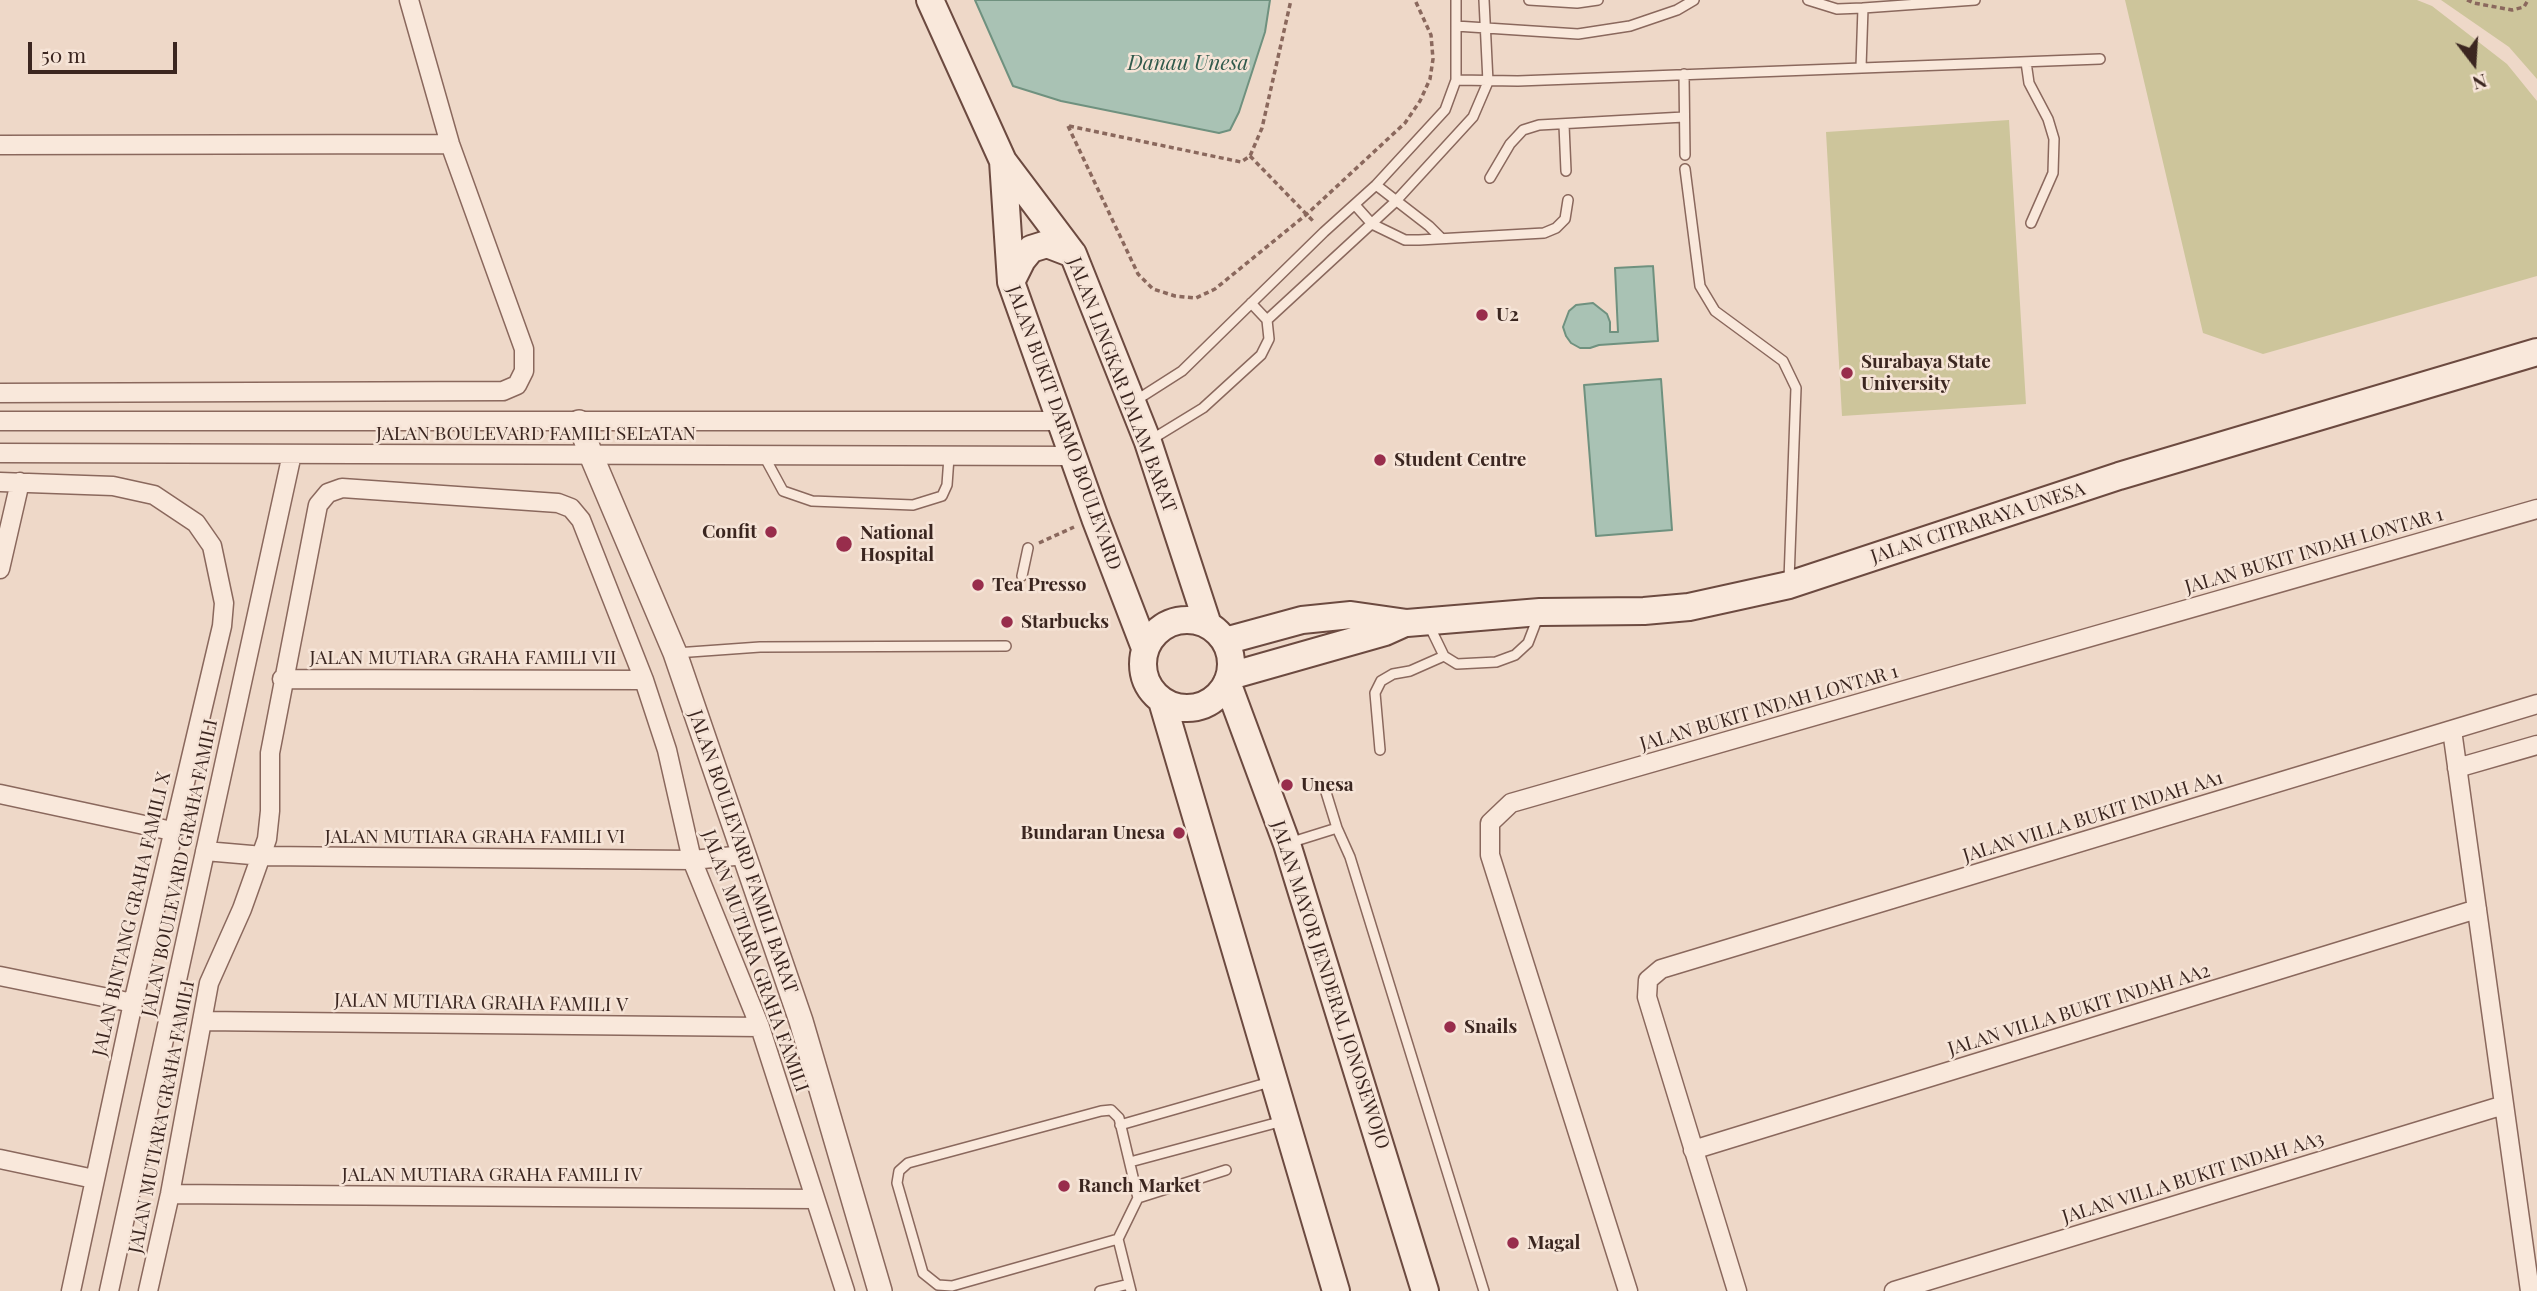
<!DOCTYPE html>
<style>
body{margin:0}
#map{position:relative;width:2537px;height:1291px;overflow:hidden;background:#eed8c8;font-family:"Playfair Display",serif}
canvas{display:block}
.north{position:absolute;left:2439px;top:28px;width:70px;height:70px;-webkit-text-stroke:5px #f6e4d7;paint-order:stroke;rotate:163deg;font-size:19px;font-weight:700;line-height:28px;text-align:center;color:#3b2620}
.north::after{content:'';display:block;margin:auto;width:24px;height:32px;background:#3b2620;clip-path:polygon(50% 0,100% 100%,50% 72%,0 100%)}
.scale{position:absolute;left:28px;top:42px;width:149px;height:32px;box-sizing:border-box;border:4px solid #3b2620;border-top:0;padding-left:9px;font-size:21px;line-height:24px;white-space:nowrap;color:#3b2620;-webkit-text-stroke:5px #f6e4d7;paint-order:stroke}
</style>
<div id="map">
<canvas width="2537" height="1291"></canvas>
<div class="north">N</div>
<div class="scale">50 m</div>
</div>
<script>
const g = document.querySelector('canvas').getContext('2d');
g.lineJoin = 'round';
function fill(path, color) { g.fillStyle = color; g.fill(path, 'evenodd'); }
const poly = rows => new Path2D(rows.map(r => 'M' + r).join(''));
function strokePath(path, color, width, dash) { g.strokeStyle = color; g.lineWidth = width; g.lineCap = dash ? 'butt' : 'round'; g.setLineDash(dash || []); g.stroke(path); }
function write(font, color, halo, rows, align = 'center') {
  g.font = font + ' "Playfair Display",serif'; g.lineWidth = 5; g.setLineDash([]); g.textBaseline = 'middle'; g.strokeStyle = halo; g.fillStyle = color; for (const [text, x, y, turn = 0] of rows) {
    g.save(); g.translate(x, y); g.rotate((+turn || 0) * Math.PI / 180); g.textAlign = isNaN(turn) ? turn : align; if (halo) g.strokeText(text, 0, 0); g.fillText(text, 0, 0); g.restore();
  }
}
const green = poly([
 [2125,0,2417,0,2432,6,2507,64,2537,101,2537,276,2263,354,2203,333],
 [2441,0,2537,0,2537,79,2509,47],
 [2009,120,2026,404,1842,416,1826,132]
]);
const water = poly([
 [975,0,1270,0,1265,32,1239,112,1230,130,1219,133,1061,101,1013,86,975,0],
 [1653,266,1658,341,1599,345,1590,348,1580,348,1571,343,1566,336,1563,327,1569,311,1576,305,1593,303,1607,314,1610,322,1610,332,1618,332,1615,268,1653,266],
 [1661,379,1672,530,1596,536,1584,385,1661,379]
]);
const path = poly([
 [2467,0,2474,3,2512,10,2524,7,2528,0],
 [1068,126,1138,274,1153,289,1175,296,1196,298,1215,289,1307,214,1405,123,1420,101,1430,79,1433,59,1431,35,1415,0],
 [1069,126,1241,162,1250,156,1262,128,1291,0],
 [1250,156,1314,222],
 [1039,543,1074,527]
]);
const service = poly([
 [1529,0,1577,3,1598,0],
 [1808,0,1837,9,1863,8,1861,67],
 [1863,8,1975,0],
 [1456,26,1578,34,1630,26,1677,10,1694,0],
 [2026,62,2029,83,2048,119,2054,139,2053,173,2031,223],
 [1684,74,1685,155],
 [1456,80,1518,81,2100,59],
 [1564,125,1566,171],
 [1685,169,1700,286,1715,311,1783,361,1796,388,1789,580],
 [1490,178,1510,144,1523,130,1539,125,1684,117],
 [1376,185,1429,226,1441,238],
 [1355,205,1372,224,1405,240,1419,240,1544,233,1556,228,1565,219,1568,200],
 [1251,303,1267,320],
 [1135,401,1182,371,1324,232,1376,185,1445,110,1456,80,1456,0],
 [1149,441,1203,408,1261,355,1269,339,1267,320,1395,202,1473,117,1488,82,1484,0],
 [764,456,783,491,812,501,913,505,942,496,947,485,949,457],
 [1022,576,1028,548],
 [1429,625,1444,656,1457,664,1496,662,1515,655,1528,643,1538,617],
 [676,653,760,647,1006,646],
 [1380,750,1375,693,1381,681,1393,674,1410,671,1444,656],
 [1325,789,1337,828,1350,857,1484,1291],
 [1289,843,1337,828],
 [1120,1125,1270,1082],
 [1130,1162,1283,1121],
 [1138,1198,1226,1170],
 [1118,1239,952,1286,938,1285,923,1273,897,1183,899,1171,908,1163,1101,1111,1111,1110,1119,1118,1138,1198,1118,1239,1131,1291],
 [1100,1291,1129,1284]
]);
const minor = poly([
 [0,145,450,144],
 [0,393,503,391,517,385,524,371,524,349,450,144,409,0],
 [0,421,1060,421],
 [0,453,1073,456],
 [0,482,113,486,154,495,196,523,212,546,224,603,222,626,133,1003,71,1291],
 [0,569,20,482],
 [282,679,644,680],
 [2452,730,2530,1291],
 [2457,768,2537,745],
 [0,794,172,831],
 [205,851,263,856,692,860,745,855],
 [0,976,133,1003],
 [202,1021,760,1027],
 [1693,1150,2477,909],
 [0,1159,94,1179],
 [170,1194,814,1199],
 [109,1291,292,454],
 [148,1291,170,1194,209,983,242,909,267,839,270,811,270,753,318,505,328,493,342,488,558,503,571,508,581,520,644,680,667,750,692,860,760,1027,845,1291],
 [1628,1291,1490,855,1490,823,1511,803,2537,509],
 [1737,1291,1647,997,1648,980,1661,969,2537,704],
 [1894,1291,2504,1105]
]);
const tertiary = poly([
 [579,422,591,455,675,653,801,1021,880,1291]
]);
const secondary = poly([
 [930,0,1003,161,1073,254,1148,442,1208,625],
 [1003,161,1011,282,1095,518,1145,648],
 [1011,282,1022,260,1031,249,1047,244,1073,254],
 '1143 664a44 44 0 1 1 88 0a44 44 0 1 1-88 0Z',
 [1225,641,1302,620,1351,615,1407,623,1540,612,1644,611,1689,607,1789,585,2119,476,2537,352],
 [1230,676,1385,632,1405,623],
 [1227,682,1287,844,1425,1291],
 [1162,701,1336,1291]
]);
const markers = [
 [1482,315,7,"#982d4c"],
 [1847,373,7,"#982d4c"],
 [1380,460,7,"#982d4c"],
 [771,532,7,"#982d4c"],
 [844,544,9,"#982d4c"],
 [978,585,7,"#982d4c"],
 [1007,622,7,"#982d4c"],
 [1287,785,7,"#982d4c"],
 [1179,833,7,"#982d4c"],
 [1450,1027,7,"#982d4c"],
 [1064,1186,7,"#982d4c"],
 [1513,1243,7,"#982d4c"]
];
const poiNames = [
 ["U2",1496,315],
 ["Surabaya State",1861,362],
 ["University",1861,384],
 ["Student Centre",1394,460],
 ["Confit",757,532,"right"],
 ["National",860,533],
 ["Hospital",860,555],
 ["Tea Presso",992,585],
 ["Starbucks",1021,622],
 ["Unesa",1301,785],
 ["Bundaran Unesa",1165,833,"right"],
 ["Snails",1464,1027],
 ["Ranch Market",1078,1186],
 ["Magal",1527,1243]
];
const streetNames = [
 ["JALAN LINGKAR DALAM BARAT",1122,385,69],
 ["JALAN BUKIT DARMO BOULEVARD",1064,428,70],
 ["JALAN BOULEVARD FAMILI SELATAN",536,434],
 ["JALAN CITRARAYA UNESA",1978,523,-18],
 ["JALAN BUKIT INDAH LONTAR 1",2314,551,-16],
 ["JALAN MUTIARA GRAHA FAMILI VII",463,658],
 ["JALAN BUKIT INDAH LONTAR 1",1769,708,-16],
 ["JALAN VILLA BUKIT INDAH AA1",2093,817,-17],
 ["JALAN MUTIARA GRAHA FAMILI VI",475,837],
 ["JALAN BOULEVARD FAMILI BARAT",743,852,71],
 ["JALAN BOULEVARD GRAHA FAMILI",180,868,-78],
 ["JALAN BINTANG GRAHA FAMILI X",132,914,-77],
 ["JALAN MUTIARA GRAHA FAMILI",755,961,70],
 ["JALAN MAYOR JENDERAL JONOSEWOJO",1330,985,72],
 ["JALAN MUTIARA GRAHA FAMILI V",481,1003,1],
 ["JALAN VILLA BUKIT INDAH AA2",2079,1010,-17],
 ["JALAN MUTIARA GRAHA FAMILI",162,1117,-79],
 ["JALAN MUTIARA GRAHA FAMILI IV",492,1175],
 ["JALAN VILLA BUKIT INDAH AA3",2193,1178,-17]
];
const waterNames = [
 ["Danau Unesa",1188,63]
];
fill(green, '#cdc59b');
fill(water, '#a9c2b4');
strokePath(water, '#6f917f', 2);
strokePath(service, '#8a685d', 12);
strokePath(minor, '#8a685d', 21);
strokePath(tertiary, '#8a685d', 26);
strokePath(secondary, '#6c4a40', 30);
strokePath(path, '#8a685d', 3.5, [5, 3.5]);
strokePath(service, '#f9e8db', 9);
strokePath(minor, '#f9e8db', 18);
strokePath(tertiary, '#f9e8db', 23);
strokePath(secondary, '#f9e8db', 26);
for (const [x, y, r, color] of markers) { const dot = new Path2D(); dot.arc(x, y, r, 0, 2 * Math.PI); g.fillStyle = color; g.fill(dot); strokePath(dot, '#f6e4d7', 2.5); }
write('bold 19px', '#3b2620', '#f6e4d7', poiNames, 'left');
write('19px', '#3b2620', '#f6e4d7', streetNames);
write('italic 21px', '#305a4c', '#f6e4d7', waterNames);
</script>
